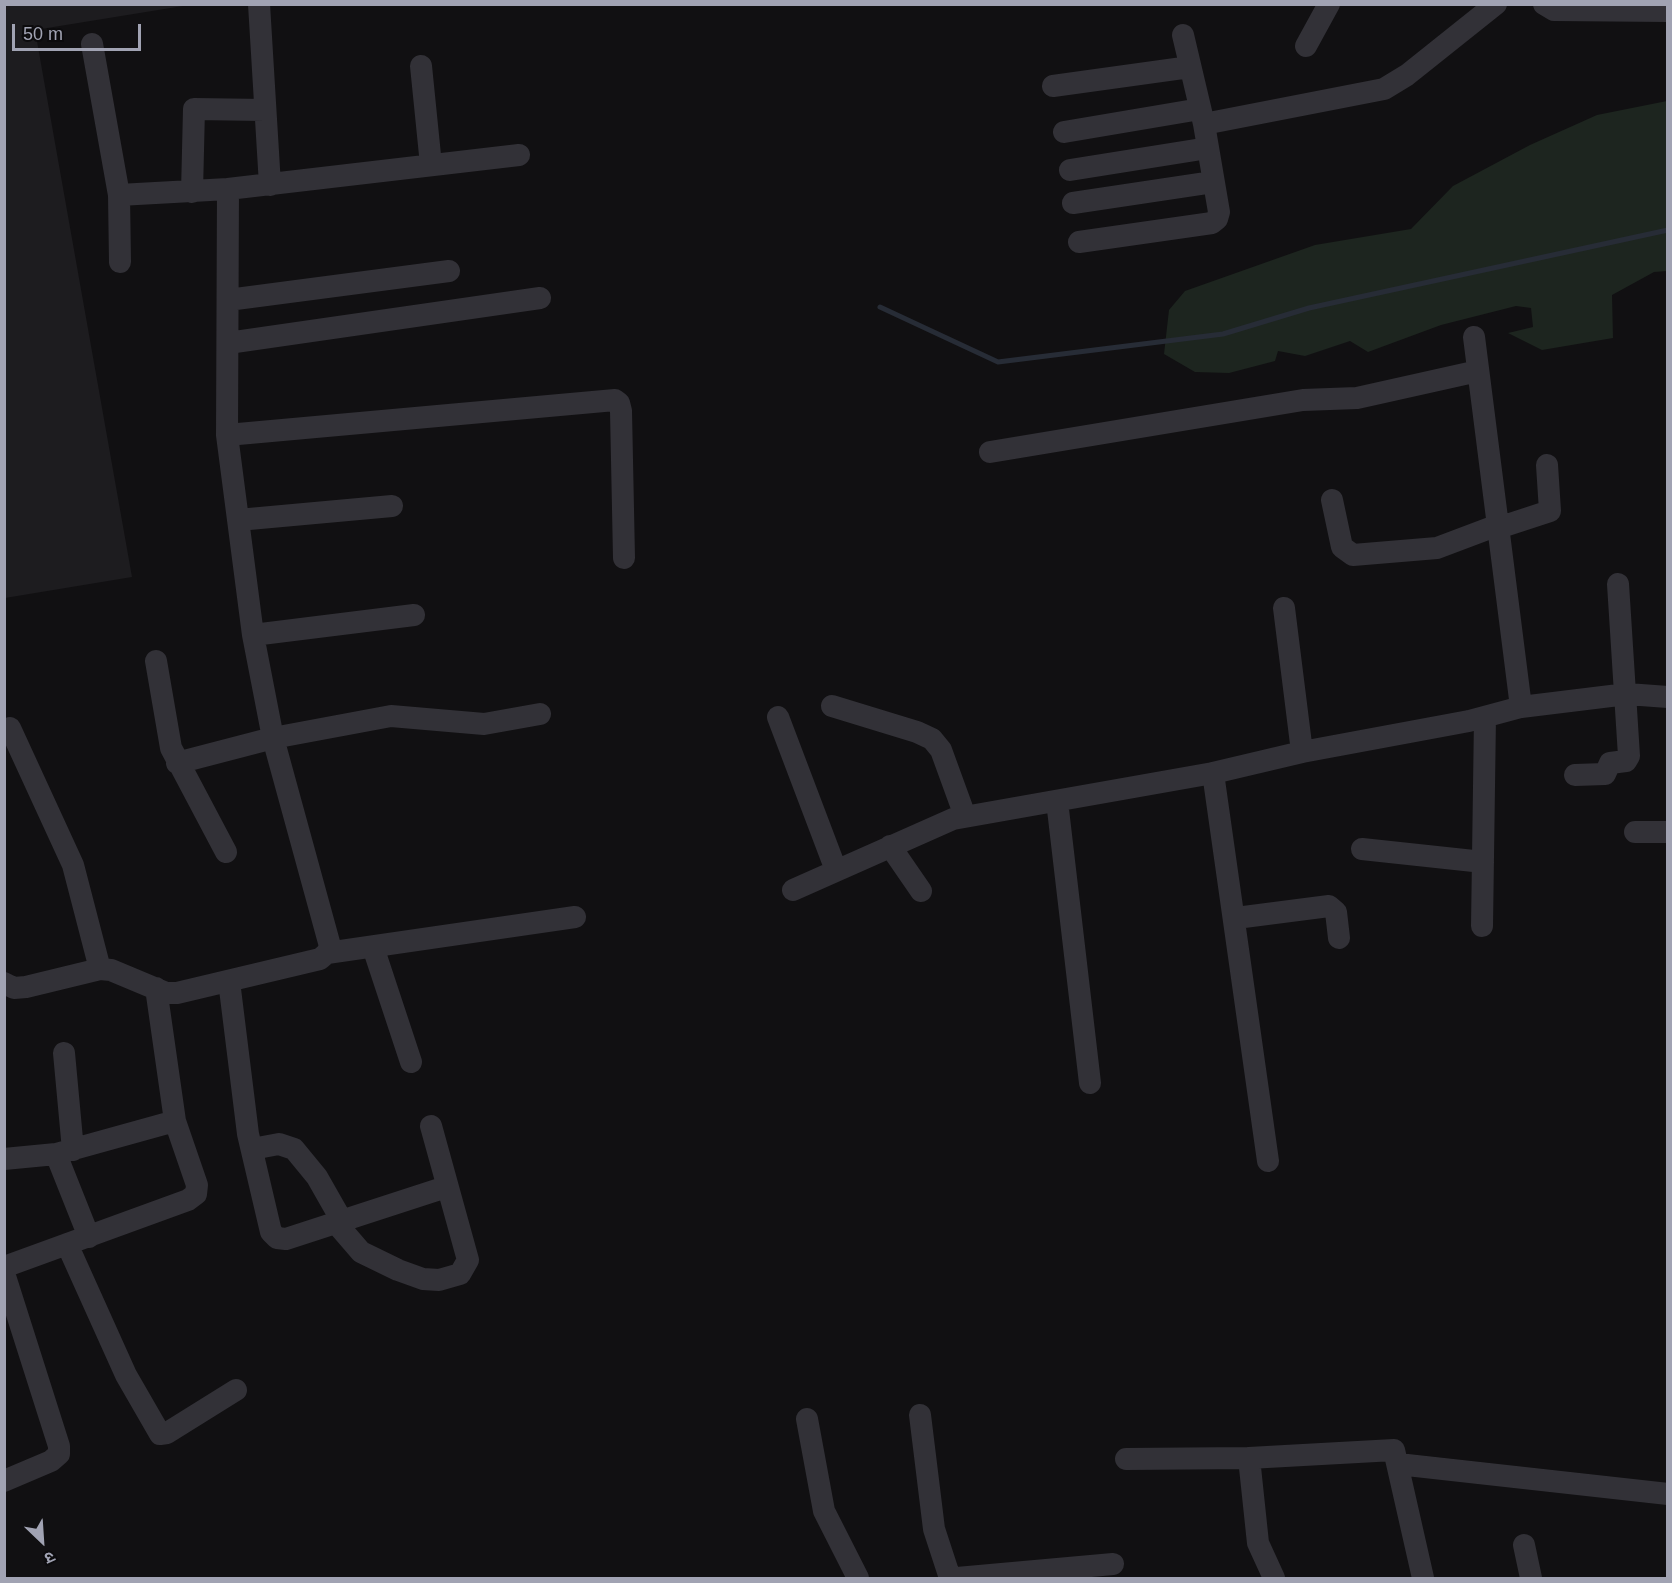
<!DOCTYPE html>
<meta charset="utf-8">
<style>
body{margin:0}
#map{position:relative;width:1672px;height:1583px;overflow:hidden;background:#111012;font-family:Helvetica,"Noto Sans Devanagari",sans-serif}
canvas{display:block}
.frame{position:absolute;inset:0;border:6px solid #a1a3b3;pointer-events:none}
.north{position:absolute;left:12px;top:1511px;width:60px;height:60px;-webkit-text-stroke:4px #0c0b0d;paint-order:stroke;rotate:155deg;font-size:16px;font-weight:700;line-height:24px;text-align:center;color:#a1a3b3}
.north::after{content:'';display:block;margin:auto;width:21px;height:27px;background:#a1a3b3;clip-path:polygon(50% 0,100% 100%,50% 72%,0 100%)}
.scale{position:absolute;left:12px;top:24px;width:129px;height:27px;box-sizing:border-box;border:3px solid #a1a3b3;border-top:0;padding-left:8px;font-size:18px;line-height:21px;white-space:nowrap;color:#a1a3b3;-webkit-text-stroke:4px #0c0b0d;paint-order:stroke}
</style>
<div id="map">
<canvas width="1672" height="1583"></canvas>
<div class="frame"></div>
<div class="north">उ</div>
<div class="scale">50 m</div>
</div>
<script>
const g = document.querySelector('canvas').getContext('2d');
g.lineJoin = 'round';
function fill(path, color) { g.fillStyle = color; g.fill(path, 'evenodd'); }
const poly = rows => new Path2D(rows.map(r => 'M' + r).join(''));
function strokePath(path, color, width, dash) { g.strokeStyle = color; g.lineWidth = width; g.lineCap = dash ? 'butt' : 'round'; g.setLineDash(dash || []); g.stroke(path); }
const built = poly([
 [5,4,189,5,35,30,132,577,5,598]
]);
const green = poly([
 [1667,101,1667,271,1654,272,1612,295,1613,338,1542,350,1508,333,1533,327,1531,308,1516,306,1441,325,1368,352,1350,341,1305,356,1278,351,1275,361,1229,373,1195,372,1164,354,1169,310,1185,291,1315,245,1411,229,1453,186,1530,145,1597,115]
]);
const stream = poly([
 [880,307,998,362,1223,334,1309,308,1668,230]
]);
const minor = poly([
 [259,4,270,185],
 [1544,4,1554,10,1668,11],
 [92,44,119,195,228,189],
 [1306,46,1329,4],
 [421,66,431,165],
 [1053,86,1190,67],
 [1204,124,1384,89,1407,75,1496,4],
 [1064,132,1200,109],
 [1070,170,1208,148],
 [192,192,194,109,265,110],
 [119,195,120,262],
 [1073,203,1213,182],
 [1079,242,1212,223,1217,219,1219,212,1204,124,1183,35],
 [228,300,449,271],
 [1474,337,1521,707],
 [228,343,540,298],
 [227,435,615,400,619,403,621,411,624,558],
 [990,452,1303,400,1357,398,1478,371],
 [1332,500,1342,547,1353,555,1437,548,1498,525],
 [238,520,392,506],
 [1498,528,1550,511,1547,465],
 [1284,608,1302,752],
 [253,635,414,615],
 [156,661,171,748,226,852],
 [832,706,917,732,932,739,941,750,965,816],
 [778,717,836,870],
 [10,728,73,865,100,969],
 [177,763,273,738,391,716,484,724,540,714],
 [1213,773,1268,1161],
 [1575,775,1605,774,1610,763,1626,761,1629,756,1618,584],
 [1057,801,1090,1083],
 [1635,832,1668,832],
 [890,846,921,891],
 [1362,849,1483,862],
 [793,890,953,819,1213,773,1302,752,1469,721,1521,707,1627,694,1668,697],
 [1236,918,1329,906,1336,912,1339,938],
 [1482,926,1485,717],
 [373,947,411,1062],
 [327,953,575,917],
 [229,981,248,1134,271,1232,277,1238,286,1239,446,1187],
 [4,983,14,988,26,987,100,969,111,970,166,993,177,993,320,959,327,953,330,946,273,738,253,635,227,435,228,189,519,155],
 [64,1053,73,1150],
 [252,1149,279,1144,294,1149,317,1177,342,1221],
 [56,1154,89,1237],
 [4,1159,56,1154,175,1121],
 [336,1223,361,1252,398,1270,423,1279,439,1280,460,1274,468,1260,431,1126],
 [67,1244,126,1375,160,1434,167,1433,236,1390],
 [4,1267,188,1200,196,1194,197,1185,175,1121,156,988],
 [4,1273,59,1446,59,1454,51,1461,4,1481],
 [920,1415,934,1529,950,1578],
 [807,1419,824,1511,858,1578],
 [1249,1458,1258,1543,1274,1578],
 [1126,1459,1249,1458,1394,1450,1423,1578],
 [1398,1464,1668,1494],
 [1524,1545,1531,1578],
 [957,1578,1113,1564]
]);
fill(built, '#1d1c1f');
fill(green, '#1d251f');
strokePath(stream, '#272c36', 5);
strokePath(minor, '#323137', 22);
</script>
